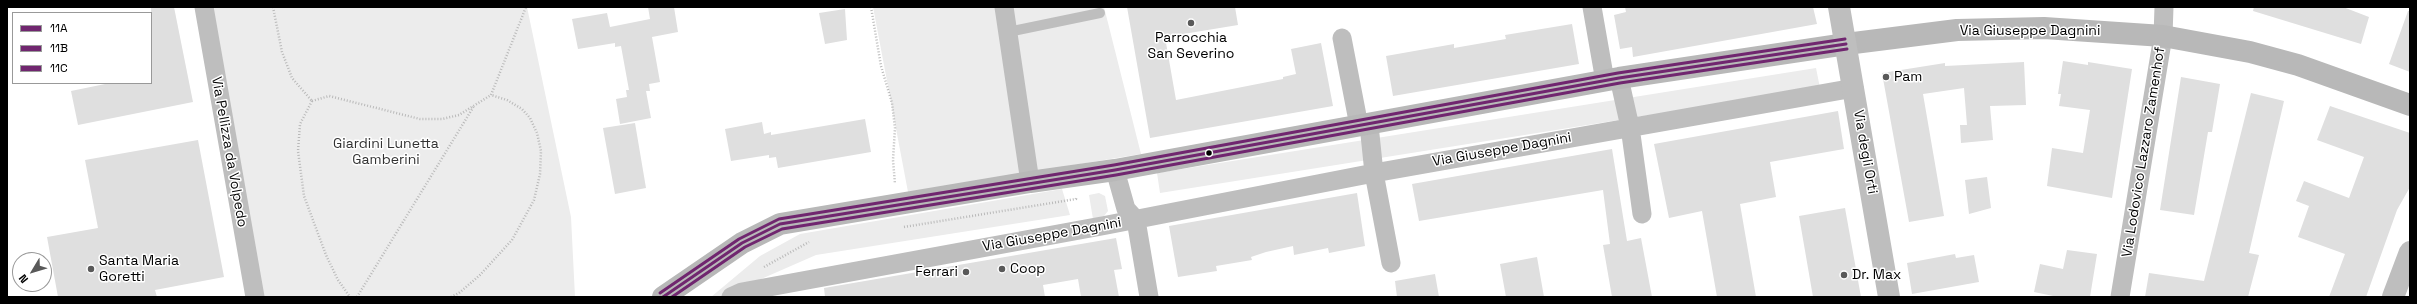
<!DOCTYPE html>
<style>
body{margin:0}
#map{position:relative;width:2417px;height:304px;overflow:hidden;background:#fff;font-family:"Space Grotesk",sans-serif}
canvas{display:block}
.frame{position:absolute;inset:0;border:8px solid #000;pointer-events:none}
.legend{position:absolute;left:12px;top:12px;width:140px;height:72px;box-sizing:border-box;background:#fff;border:1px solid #999;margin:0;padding:5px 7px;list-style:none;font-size:12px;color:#000}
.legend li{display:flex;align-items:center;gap:8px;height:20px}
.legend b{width:20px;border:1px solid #999}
.north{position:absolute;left:12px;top:252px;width:40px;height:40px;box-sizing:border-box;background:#fff;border:1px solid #999;border-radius:50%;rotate:232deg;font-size:11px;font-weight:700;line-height:16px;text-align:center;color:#000}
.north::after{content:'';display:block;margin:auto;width:14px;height:18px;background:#595959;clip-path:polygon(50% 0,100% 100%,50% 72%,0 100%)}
</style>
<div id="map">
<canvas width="2417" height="304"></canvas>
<div class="frame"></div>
<ul class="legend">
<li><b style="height:5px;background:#70266f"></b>11A</li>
<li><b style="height:5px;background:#70266f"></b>11B</li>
<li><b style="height:5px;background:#70266f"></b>11C</li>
</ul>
<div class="north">N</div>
</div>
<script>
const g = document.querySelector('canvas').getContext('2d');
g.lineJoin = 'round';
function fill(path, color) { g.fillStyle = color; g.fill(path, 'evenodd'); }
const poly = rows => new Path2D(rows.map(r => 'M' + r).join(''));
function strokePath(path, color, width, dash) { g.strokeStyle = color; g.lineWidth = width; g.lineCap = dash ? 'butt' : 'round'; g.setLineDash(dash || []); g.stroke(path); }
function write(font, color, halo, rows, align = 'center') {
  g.font = font + ' "Space Grotesk",sans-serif'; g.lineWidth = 3; g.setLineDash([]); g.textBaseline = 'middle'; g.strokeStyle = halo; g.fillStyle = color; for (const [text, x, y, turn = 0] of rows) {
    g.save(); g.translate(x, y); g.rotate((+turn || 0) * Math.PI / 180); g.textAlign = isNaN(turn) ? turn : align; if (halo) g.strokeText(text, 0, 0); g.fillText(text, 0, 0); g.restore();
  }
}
const green = poly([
 [197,7,527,7,571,217,575,297,248,297],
 [873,7,1104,7,1141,154,908,192],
 [1816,68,1820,88,1160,193,1157,173],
 [1062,189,1070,215,816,255,720,297,711,297,760,256,800,234],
 [1099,193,1105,196,1108,211,1104,216,1093,219,1089,195]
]);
const building = poly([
 [151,7,174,7,193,102,78,125,71,91,110,83,151,83],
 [648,7,674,7,678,32,652,37,660,82,649,84,650,91,646,91,651,118,620,124,616,99,627,97,626,90,629,90,621,46,615,47,615,43,578,49,572,19,607,13,610,27,650,19],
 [1127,7,1235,7,1238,25,1165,37,1176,100,1283,79,1283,77,1296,74,1291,49,1321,43,1333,106,1150,138],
 [1625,7,1813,7,1817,24,1633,57,1632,47,1620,49,1614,15,1626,12],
 [2254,7,2343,7,2369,17,2361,44,2253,11],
 [845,9,847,40,825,44,819,13],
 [2408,11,2410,11,2410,72,2389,64],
 [1572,24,1579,64,1393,96,1386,56,1454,44,1454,48,1506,39,1505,35],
 [2063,61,2088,65,2088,62,2132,69,2112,198,2047,186,2052,148,2083,153,2090,110,2059,106,2061,94,2058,94],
 [2024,62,2026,105,1990,106,1993,140,1961,143,1960,125,1967,125,1964,88,1923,94,1944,216,1909,222,1882,73,1945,63,1945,66],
 [2181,77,2220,84,2212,132,2208,132,2194,215,2160,210],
 [2251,93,2284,101,2249,253,2259,255,2248,297,2145,297,2149,273,2204,281],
 [2330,106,2410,133,2410,187,2397,210,2366,297,2329,297,2345,254,2298,237,2309,206,2296,201,2304,181,2349,198,2364,157,2317,140],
 [1838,111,1844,149,1770,162,1776,197,1740,204,1756,297,1717,297,1702,211,1669,218,1654,144],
 [865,119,871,152,778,168,776,157,769,158,769,155,731,161,725,129,762,122,764,134,771,132,771,135],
 [635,123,646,188,615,194,603,128],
 [198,140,224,277,155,290,157,297,58,297,47,237,98,228,85,160],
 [1612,149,1627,241,1641,238,1652,297,1612,297,1603,245,1610,244,1603,190,1419,221,1412,184],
 [1987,177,1991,208,1969,214,1965,180],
 [1357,193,1365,246,1329,253,1328,248,1294,255,1293,246,1266,252,1251,257,1252,260,1216,266,1217,271,1178,277,1169,226],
 [1845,208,1861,297,1813,297,1799,216],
 [1116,238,1122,269,1114,270,1119,297,1081,297,1078,279,1043,285,1045,297,825,297,824,288],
 [2067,250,2097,254,2090,297,2058,297,2034,292,2040,264,2063,269],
 [1955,254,1956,258,1974,255,1979,282,1912,294,1907,263],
 [1537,257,1544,297,1506,297,1500,264],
 [1435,274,1439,297,1397,297,1395,281]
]);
const path = poly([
 [273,7,282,52,292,78,312,101],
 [871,7,881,66,892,103,895,128,893,160,895,184],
 [491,95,526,7],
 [312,101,300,124,298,151,304,196,326,255,338,280,350,297],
 [312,101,329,96,420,119,442,119,459,115,491,95],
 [904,227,1076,199,1076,197],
 [764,267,809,242],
 [357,297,474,106],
 [451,297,459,293,480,275,512,240,534,200,540,174,541,151,537,133,530,118,522,109,507,100,491,95]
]);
const lane = poly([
 [1008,32,1100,13]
]);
const street = poly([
 [204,7,255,297],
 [1004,7,1030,182],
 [1592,7,1605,81],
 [1342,38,1359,126],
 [1619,78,1630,127,1642,214],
 [1369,125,1374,173,1391,263],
 [1115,170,1126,209,1136,220,1149,297],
 [731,297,742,292,1107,225,1374,173,1854,88],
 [2120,297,2163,36,2164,7]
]);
const secondary = poly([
 [663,297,742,243,780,224,1030,182,1115,170,1619,78,1846,44,1957,30,2044,28,2163,36,2250,52,2298,65,2410,105]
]);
const primary = poly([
 [1839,7,1889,297],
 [2393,297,2410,252]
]);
const bus1 = poly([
 [663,297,742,243,780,224,1115,170,1619,78,1846,44]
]);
const bus2 = poly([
 [672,297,745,247,782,229,1116,175,1620,83,1847,49]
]);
const bus3 = poly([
 [660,293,739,239,779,219,1114,165,1618,73,1845,39]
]);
const markers = [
 [1191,23,4,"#595959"],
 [1886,77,4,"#595959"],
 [1209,153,3.5,"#000"],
 [91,269,4,"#595959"],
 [1002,269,4,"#595959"],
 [966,272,4,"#595959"],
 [1844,275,4,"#595959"]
];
const streetNames = [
 ["Via Giuseppe Dagnini",2030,31],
 ["Via Giuseppe Dagnini",1502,150,-10],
 ["Via Pellizza da Volpedo",229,152,80],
 ["Via degli Orti",1865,152,80],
 ["Via Lodovico Lazzaro Zamenhof",2144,152,-81],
 ["Via Giuseppe Dagnini",1052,235,-10]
];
const poiNames = [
 ["Parrocchia",1191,38,"center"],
 ["San Severino",1191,54,"center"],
 ["Pam",1894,77],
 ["Santa Maria",99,261],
 ["Goretti",99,277],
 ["Coop",1010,269],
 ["Ferrari",958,272,"right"],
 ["Dr. Max",1852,275]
];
const parkNames = [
 ["Giardini Lunetta",386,144],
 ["Gamberini",386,160]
];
fill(green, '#ececec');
fill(building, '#dfdfdf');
strokePath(path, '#b9b9b9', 2.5, [1, 2]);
strokePath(lane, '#bebebe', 10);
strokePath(street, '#bebebe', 19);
strokePath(secondary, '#b8b8b8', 22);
strokePath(primary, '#bebebe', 22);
strokePath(bus1, '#70266f', 3);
strokePath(bus2, '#70266f', 3);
strokePath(bus3, '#70266f', 3);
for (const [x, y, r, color] of markers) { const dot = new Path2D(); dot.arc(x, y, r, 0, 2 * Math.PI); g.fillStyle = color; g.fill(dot); strokePath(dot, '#fff', 1.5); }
write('14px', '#000', '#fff', streetNames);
write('14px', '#000', '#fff', poiNames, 'left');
write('14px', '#333', '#fff', parkNames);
</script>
